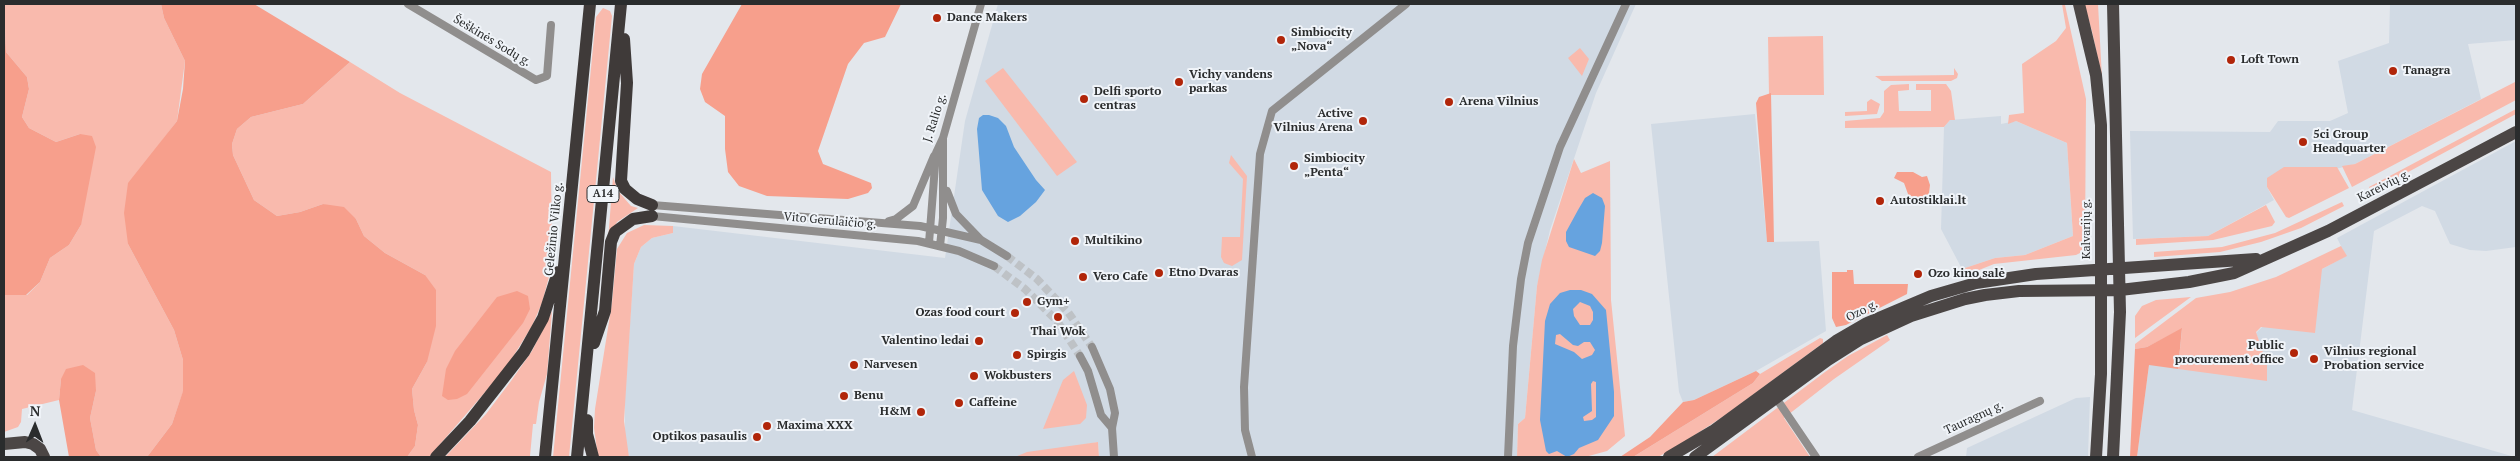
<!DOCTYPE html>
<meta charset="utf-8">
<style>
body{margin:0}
#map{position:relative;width:2520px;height:461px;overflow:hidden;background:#e3e7ec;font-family:"PT Serif",serif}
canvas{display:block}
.frame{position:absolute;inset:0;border:5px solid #2a2c2d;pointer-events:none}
.north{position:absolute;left:10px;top:401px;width:50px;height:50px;-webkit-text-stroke:4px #f0f4f9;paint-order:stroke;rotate:1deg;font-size:14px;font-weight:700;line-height:20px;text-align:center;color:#2a2c2d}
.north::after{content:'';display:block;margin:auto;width:18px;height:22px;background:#2a2c2d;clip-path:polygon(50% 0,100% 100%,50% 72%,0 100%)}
</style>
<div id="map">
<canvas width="2520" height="461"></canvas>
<div class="frame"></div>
<div class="north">N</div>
</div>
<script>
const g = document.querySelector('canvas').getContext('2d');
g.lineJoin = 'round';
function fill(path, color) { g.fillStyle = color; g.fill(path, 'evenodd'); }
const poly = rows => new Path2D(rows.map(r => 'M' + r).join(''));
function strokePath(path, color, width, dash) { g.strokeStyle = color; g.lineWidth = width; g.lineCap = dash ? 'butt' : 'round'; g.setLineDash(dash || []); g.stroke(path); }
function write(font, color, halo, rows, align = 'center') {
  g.font = font + ' "PT Serif",serif'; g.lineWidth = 4; g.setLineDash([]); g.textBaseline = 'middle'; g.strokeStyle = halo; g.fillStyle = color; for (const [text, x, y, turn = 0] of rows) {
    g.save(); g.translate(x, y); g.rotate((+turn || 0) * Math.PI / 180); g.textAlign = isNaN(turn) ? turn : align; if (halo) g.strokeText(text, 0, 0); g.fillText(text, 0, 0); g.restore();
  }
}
const built = poly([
 [998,4,1636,4,1596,93,1550,230,1537,286,1525,418,1518,424,1517,457,1099,457,1098,442,1015,457,629,457,625,440,625,396,634,264,641,247,652,238,673,233,673,226,945,258,965,121],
 [2390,4,2516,4,2516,40,2468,44,2481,99,2355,164,2267,187,2274,200,2208,236,2133,239,2130,131,2270,132,2278,121,2330,121,2348,113,2338,61,2389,43],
 [1755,114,1767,242,1819,241,1826,331,1756,371,1694,400,1683,402,1679,392,1651,124],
 [2001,116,2001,124,2016,121,2067,143,2073,236,2025,255,1995,258,1962,269,1941,229,1944,127,1950,120],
 [2516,141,2516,247,2486,251,2470,250,2450,244,2435,211,2422,206,2374,231,2352,410,2515,457,2137,457,2149,365,2267,364,2256,333,2322,269,2346,256,2337,238],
 [2090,397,2088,457,1966,457,1967,448,2076,398]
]);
const green = poly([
 [4,4,161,4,164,18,185,61,177,121,158,146,128,244,174,330,183,360,183,392,172,424,147,457,101,457,96,450,90,418,96,391,61,379,59,400,22,409,21,422,18,427,4,432,4,295,27,295,40,282,50,258,69,245,81,225,80,134,56,142,29,128,22,117,29,89,27,77,6,52],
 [2062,4,2065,5,2086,99,2085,245,2080,253,2076,255,1994,264,1964,276,1962,269,1995,258,2025,255,2073,236,2067,143,2016,121,2008,124,2009,115,2024,113,2022,64,2056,41,2066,28],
 [2084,4,2098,4,2102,78,2092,31],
 [603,8,610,11,612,16,569,457,553,457,596,17],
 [1823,36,1824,95,1769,95,1768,37],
 [1580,48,1589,59,1582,76,1568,58],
 [350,62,400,93,551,172,552,249,550,273,542,303,532,326,506,368,429,457,407,457,415,446,418,425,414,410,412,389,427,362,425,275,385,253,364,236,356,219,323,204,300,212,277,216,254,200,233,155,232,144,237,129,251,117,303,104],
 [1003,68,1077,162,1057,176,985,81],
 [1954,68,1958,74,1957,78,1951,81,1882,81,1875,76,1954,75],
 [2516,77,2516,100,2352,187,2342,166,2355,164,2515,82],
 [1909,84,1909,90,1898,91,1899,111,1931,111,1931,90,1916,90,1916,84,1946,84,1951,91,1955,120,1950,120,1944,127,1845,128,1845,121,1880,118,1884,112,1884,91,1891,85],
 [1871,99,1880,104,1877,114,1845,116,1845,112,1867,111,1867,102],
 [2516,109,2516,114,2371,192,2369,187],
 [1231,155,1247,176,1242,260,1232,266,1224,263,1221,257,1222,237,1240,237,1243,179,1229,163],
 [1574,159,1581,173,1610,161,1611,300,1625,436,1607,451,1585,457,1517,457,1518,424,1525,418,1537,286,1542,260],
 [2284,167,2337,167,2349,188,2289,218,2286,217,2267,187,2267,178],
 [613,177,618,191,631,206,638,208,617,222,608,240],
 [2342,202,2344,206,2301,228,2261,242,2220,252,2154,257,2154,252,2222,247,2275,233],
 [2266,205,2275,222,2272,226,2213,240,2136,245,2136,239,2208,236],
 [644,225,673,226,673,233,652,238,641,247,634,264,624,421,629,457,598,457,594,428,595,409,612,303,617,249,627,233],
 [2341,246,2347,256,2322,269,2315,333,2261,327,2256,332,2267,364,2267,381,2178,369,2182,329,2147,347,2135,349,2135,344,2196,298,2230,292,2276,277],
 [2191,297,2135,338,2135,316,2142,306,2156,300],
 [552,311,547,374,539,402,536,424,533,424,530,456,532,457,445,457,486,414,511,381,532,351],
 [1887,335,1890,340,1834,379,1784,418,1810,457,1712,457,1825,372,1848,356],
 [1820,338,1823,339,1823,343,1727,414,1681,444,1658,457,1633,457,1753,383,1760,374],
 [1074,371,1087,405,1086,418,1080,424,1043,429,1063,380],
 [1098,442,1099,457,1015,457,1027,452]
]);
const forest = poly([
 [4,4,6,52,27,77,29,89,22,117,29,128,56,142,80,134,92,136,96,147,81,225,69,245,50,258,40,282,26,295,4,295],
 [161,4,254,4,350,62,303,104,251,117,237,129,232,144,233,155,254,200,277,216,300,212,323,204,344,207,356,219,364,236,385,253,425,275,436,290,436,326,427,362,412,389,414,410,418,425,415,446,407,457,147,457,172,424,183,391,183,360,174,330,128,244,124,213,128,183,177,121,183,89,185,61,164,18],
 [742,4,901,4,885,37,864,43,848,64,818,151,823,164,871,183,872,188,868,193,848,199,767,196,739,186,728,172,725,149,725,116,705,102,700,89,702,74],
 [1771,93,1774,242,1767,242,1756,103,1759,97],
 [1897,172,1913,172,1922,177,1927,176,1930,185,1928,201,1925,205,1912,205,1904,183,1894,178],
 [1847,270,1853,270,1854,284,1908,284,1907,294,1846,325,1836,327,1832,318,1832,272,1847,272],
 [517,291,528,296,530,309,523,323,467,394,457,399,448,400,442,396,446,369,455,351,497,297],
 [2182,328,2178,369,2149,365,2137,457,2130,457,2135,349,2147,347],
 [83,365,95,373,96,391,90,418,96,450,101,457,69,457,59,400,61,379,66,369],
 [1756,371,1760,374,1753,383,1633,457,1620,457,1650,437,1683,402,1694,400]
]);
const water = poly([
 [983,115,989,115,998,118,1006,126,1014,147,1036,180,1045,190,1036,202,1020,216,1008,222,998,216,982,190,977,129,979,118],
 [1593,193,1602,198,1605,206,1602,243,1600,251,1595,256,1569,247,1566,241,1566,232,1578,210,1585,198],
 [1570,290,1581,290,1592,294,1606,310,1614,392,1614,416,1598,440,1579,448,1574,454,1567,457,1557,451,1549,454,1546,451,1540,420,1545,321,1550,304,1560,293],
 [1580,302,1590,306,1593,312,1593,320,1590,325,1580,325,1574,316,1573,309],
 [1560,334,1573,345,1578,346,1584,342,1590,342,1595,350,1592,355,1582,359,1574,352,1555,344,1556,335],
 [1593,381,1596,382,1596,417,1592,420,1584,421,1583,417,1592,411,1591,384]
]);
const minorTunnel = poly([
 [1007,256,1037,279,1068,312,1092,347],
 [994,266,1025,289,1057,321,1080,356]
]);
const minor = poly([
 [408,4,536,80,547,76,551,25],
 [947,191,956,214,981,240,1007,256],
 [652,205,920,226,981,240],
 [652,216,918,241,959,251,994,266],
 [889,221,896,219,913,206,934,156],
 [929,243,936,153,943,138,981,4],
 [940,246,943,218,943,138],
 [1092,347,1110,389,1115,413,1112,428,1114,457],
 [1080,356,1088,371,1101,415,1112,428],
 [1776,398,1816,457],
 [1252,457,1245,430,1244,387,1260,154,1272,111,1406,4],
 [1508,457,1513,346,1521,279,1528,243,1560,147,1626,4],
 [1918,457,2040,401]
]);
const primary = poly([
 [2079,4,2096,75,2101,125,2101,374,2096,457],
 [2113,4,2120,312,2113,457],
 [4,444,25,442,33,444,40,449,44,457],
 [1669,457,1713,431,1836,341,1867,323,1931,296,1976,283,2036,274,2256,259],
 [1695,457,1828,360,1861,339,1911,316,1965,299,1985,295,2019,291,2120,290,2189,282,2234,273,2328,231,2516,132]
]);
const trunk = poly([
 [624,39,627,83,621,181,625,189,637,199,652,205],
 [594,343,605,311,611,242,615,232,633,219,652,216],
 [587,420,587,434,593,457],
 [436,457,470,421,524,352,543,318,558,272],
 [545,457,590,4],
 [577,457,621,4]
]);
const markers = [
 [937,18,5,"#b12509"],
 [1281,40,5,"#b12509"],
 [2231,60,5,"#b12509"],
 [2393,71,5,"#b12509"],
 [1179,82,5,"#b12509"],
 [1084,99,5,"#b12509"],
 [1449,102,5,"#b12509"],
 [1363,121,5,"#b12509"],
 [2303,142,5,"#b12509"],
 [1294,166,5,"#b12509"],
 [1880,201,5,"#b12509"],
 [1075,241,5,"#b12509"],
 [1159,273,5,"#b12509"],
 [1918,274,5,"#b12509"],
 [1083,277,5,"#b12509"],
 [1027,302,5,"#b12509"],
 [1015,313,5,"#b12509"],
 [1058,317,5,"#b12509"],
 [979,341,5,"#b12509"],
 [2294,353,5,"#b12509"],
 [1017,355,5,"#b12509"],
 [2314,359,5,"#b12509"],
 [854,365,5,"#b12509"],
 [974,376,5,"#b12509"],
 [844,396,5,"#b12509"],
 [959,403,5,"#b12509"],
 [921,412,5,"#b12509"],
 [767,426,5,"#b12509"],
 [757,437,5,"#b12509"]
];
const shields = [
 [603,194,32]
];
const shieldNames = [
 ["A14",603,194]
];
const poiNames = [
 ["Dance Makers",947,18],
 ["Simbiocity",1291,33],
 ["„Nova“",1291,47],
 ["Loft Town",2241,60],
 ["Tanagra",2403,71],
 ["Vichy vandens",1189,75],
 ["parkas",1189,89],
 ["Delfi sporto",1094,92],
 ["centras",1094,106],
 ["Arena Vilnius",1459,102],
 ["Active",1353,114,"right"],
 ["Vilnius Arena",1353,128,"right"],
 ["5ci Group",2313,135],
 ["Headquarter",2313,149],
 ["Simbiocity",1304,159],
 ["„Penta“",1304,173],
 ["Autostiklai.lt",1890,201],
 ["Multikino",1085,241],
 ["Etno Dvaras",1169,273],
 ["Ozo kino salė",1928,274],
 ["Vero Cafe",1093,277],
 ["Gym+",1037,302],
 ["Ozas food court",1005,313,"right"],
 ["Thai Wok",1058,332,"center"],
 ["Valentino ledai",969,341,"right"],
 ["Public",2284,346,"right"],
 ["procurement office",2284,360,"right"],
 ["Vilnius regional",2324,352],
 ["Probation service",2324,366],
 ["Spirgis",1027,355],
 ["Narvesen",864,365],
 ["Wokbusters",984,376],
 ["Benu",854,396],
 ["Caffeine",969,403],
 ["H&M",911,412,"right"],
 ["Maxima XXX",777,426],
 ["Optikos pasaulis",747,437,"right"]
];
const streetNames = [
 ["Šeškinės Sodų g.",492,41,31],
 ["J. Ralio g.",935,118,-72],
 ["Kareivių g.",2384,186,-27],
 ["Vito Gerulaičio g.",830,221,5],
 ["Geležinio Vilko g.",554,229,-84],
 ["Kalvarijų g.",2087,229,-90],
 ["Ozo g.",1862,311,-27],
 ["Tauragnų g.",1974,418,-25]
];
fill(built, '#d1dae4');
fill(green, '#f9baad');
fill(forest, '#f79f8c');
fill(water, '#66a3df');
strokePath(minorTunnel, '#bec2c6', 8, [8, 4]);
strokePath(minor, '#908e8d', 8);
strokePath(primary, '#4b4645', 12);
strokePath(trunk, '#3f3a39', 12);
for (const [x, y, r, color] of markers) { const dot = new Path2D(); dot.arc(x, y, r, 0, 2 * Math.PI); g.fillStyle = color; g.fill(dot); strokePath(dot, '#f0f4f9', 2); }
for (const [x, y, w] of shields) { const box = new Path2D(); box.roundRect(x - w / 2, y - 8.5, w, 17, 4); g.fillStyle = '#f0f4f9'; g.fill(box); strokePath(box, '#2a2c2d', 1); }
write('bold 11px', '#2a2c2d', null, shieldNames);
write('bold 12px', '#2a2c2d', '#f0f4f9', poiNames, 'left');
write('12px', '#2a2c2d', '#f0f4f9', streetNames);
</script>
